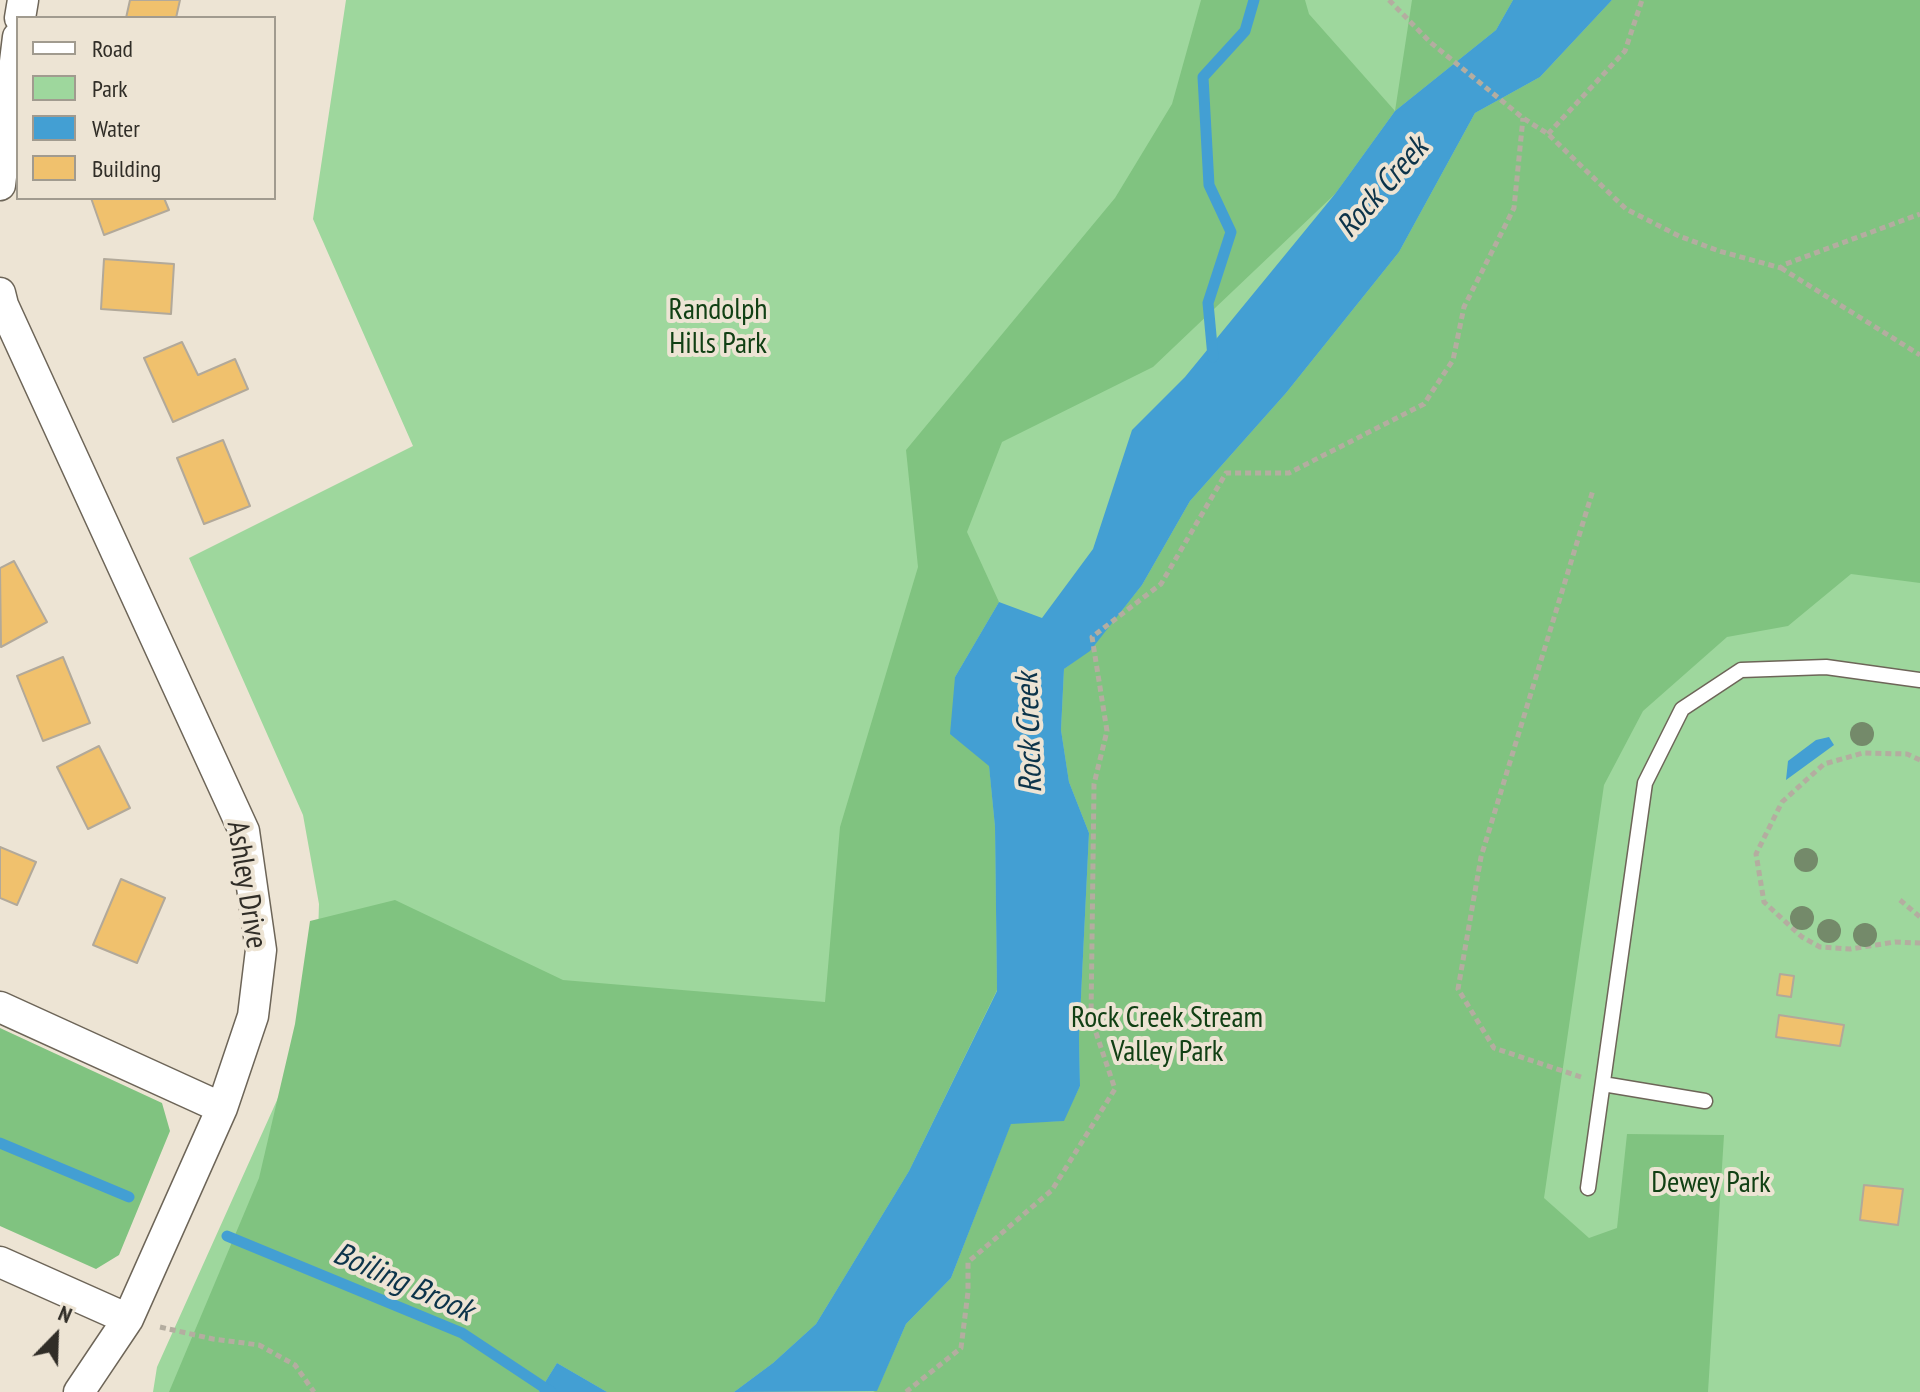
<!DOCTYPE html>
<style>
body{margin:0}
#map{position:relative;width:1920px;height:1392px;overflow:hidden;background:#ede4d4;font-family:"PT Sans Narrow",sans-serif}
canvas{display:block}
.legend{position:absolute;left:16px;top:16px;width:260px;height:184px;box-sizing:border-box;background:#ede4d4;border:2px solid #a19b8f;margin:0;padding:10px 14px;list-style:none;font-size:24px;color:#302d27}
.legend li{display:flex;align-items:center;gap:16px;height:40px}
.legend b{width:40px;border:2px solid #a19b8f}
.north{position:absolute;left:16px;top:1296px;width:80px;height:80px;-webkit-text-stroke:6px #ede4d4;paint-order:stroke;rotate:23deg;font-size:22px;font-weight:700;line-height:32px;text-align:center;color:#302d27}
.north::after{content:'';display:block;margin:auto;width:28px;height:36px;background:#302d27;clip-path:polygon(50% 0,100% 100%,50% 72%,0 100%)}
</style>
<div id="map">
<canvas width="1920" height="1392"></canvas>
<ul class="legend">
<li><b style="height:10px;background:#fff"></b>Road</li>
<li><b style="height:22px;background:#9ed79d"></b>Park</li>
<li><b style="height:22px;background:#439fd3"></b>Water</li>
<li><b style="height:22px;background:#f0c16d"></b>Building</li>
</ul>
<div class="north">N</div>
</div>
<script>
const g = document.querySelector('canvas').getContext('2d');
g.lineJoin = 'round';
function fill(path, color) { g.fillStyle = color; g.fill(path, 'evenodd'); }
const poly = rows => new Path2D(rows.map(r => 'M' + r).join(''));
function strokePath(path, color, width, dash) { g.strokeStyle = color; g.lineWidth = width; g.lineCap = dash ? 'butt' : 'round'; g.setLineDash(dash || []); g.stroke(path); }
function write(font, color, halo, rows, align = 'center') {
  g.font = font + ' "PT Sans Narrow",sans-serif'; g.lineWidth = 8; g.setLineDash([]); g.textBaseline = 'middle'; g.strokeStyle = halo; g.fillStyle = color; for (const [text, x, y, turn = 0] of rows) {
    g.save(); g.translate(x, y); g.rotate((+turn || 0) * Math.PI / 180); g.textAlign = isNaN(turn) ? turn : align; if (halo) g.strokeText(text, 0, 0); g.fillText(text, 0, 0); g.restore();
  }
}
const green = poly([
 [346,0,1920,0,1920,1392,153,1392,157,1367,300,1049,317,968,319,904,303,815,189,558,413,446,313,219]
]);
const forest = poly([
 [1201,0,1305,0,1309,14,1395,111,1412,0,1513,0,1496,30,1395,111,1335,194,1153,367,1002,442,967,532,999,602,955,677,989,765,995,827,997,990,909,1171,816,1324,773,1363,734,1392,607,1392,557,1363,539,1392,169,1392,259,1178,295,1024,310,921,395,900,563,980,825,1002,840,827,918,567,906,450,1115,198,1172,104],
 [1612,0,1920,0,1920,583,1851,574,1788,626,1727,637,1643,711,1604,785,1544,1198,1589,1238,1617,1228,1627,1134,1724,1135,1708,1392,873,1392,877,1390,906,1324,951,1278,1011,1123,1063,1121,1080,1086,1079,1038,1089,833,1069,782,1061,730,1064,669,1090,650,1142,585,1190,501,1286,393,1399,252,1475,113,1540,77],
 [0,1028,162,1103,170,1131,119,1255,96,1269,0,1226]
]);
const water = poly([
 [1513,0,1612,0,1540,77,1475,113,1399,252,1286,393,1190,501,1142,585,1090,651,1064,669,1061,730,1069,782,1089,833,1079,1038,1080,1086,1064,1121,1011,1124,951,1278,906,1324,877,1391,734,1392,773,1363,816,1324,909,1171,997,991,995,827,989,766,950,734,955,677,999,602,1042,618,1093,549,1132,430,1185,377,1335,194,1395,111,1496,30],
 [1829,737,1834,745,1786,780,1788,761,1816,740],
 [557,1363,607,1392,539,1392]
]);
const stream = poly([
 [1213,357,1208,303,1231,232,1209,185,1203,77,1245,31,1254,0],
 [0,1143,129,1197],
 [227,1236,462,1333,551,1392]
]);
const building = poly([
 [130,0,180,0,176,18,126,18,130,0],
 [91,198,164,198,169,210,104,235,91,198],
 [104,259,174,264,171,314,101,309,104,259],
 [182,342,198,375,235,359,248,389,173,422,144,358,182,342],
 [223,440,250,506,204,524,177,458,223,440],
 [14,561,47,622,1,647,0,568,14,561],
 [63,657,90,723,43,741,17,676,63,657],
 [99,746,130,808,88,829,57,767,99,746],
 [0,847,36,862,17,905,0,898,0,847],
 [121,879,165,898,137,963,93,945,121,879],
 [1780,974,1794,976,1791,997,1777,995,1780,974],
 [1779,1015,1844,1025,1840,1046,1776,1037,1779,1015],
 [1864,1185,1903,1189,1898,1225,1860,1220,1864,1185]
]);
const path = poly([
 [1389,0,1430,42,1523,118,1548,134,1626,209,1679,236,1719,251,1781,268,1783,265,1920,214],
 [1548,134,1625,51,1642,0],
 [1781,268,1920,355],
 [1920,760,1907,754,1863,753,1824,764,1782,802,1756,854,1764,902,1802,937,1820,947,1850,949,1895,942,1920,943],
 [1900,900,1920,917],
 [1581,1077,1494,1048,1458,989,1481,857,1593,490],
 [160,1327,213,1339,259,1345,295,1365,314,1392],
 [906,1392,961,1348,968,1292,968,1262,1052,1190,1115,1089,1091,1018,1094,784,1107,731,1092,637,1161,584,1226,473,1289,473,1424,404,1453,360,1464,307,1514,208,1523,118]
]);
const lane = poly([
 [1603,1084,1705,1101],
 [1588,1188,1645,783,1682,709,1741,670,1826,667,1920,680]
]);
const street = poly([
 [20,18,23,0],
 [0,185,18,37],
 [0,293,3,305,244,831,261,950,253,1016,222,1108,128,1319,79,1392],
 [0,1007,222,1108],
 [0,1262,128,1319]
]);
const trees = [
 [1862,734],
 [1806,860],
 [1802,918],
 [1829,931],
 [1865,935]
];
const parkNames = [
 ["Randolph",718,310],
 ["Hills Park",718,344],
 ["Rock Creek Stream",1167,1018],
 ["Valley Park",1167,1052],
 ["Dewey Park",1711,1183]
];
const streetNames = [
 ["Ashley Drive",246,885,81]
];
const waterNames = [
 ["Rock Creek",1383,188,-49],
 ["Rock Creek",1030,733,-92],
 ["Boiling Brook",403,1283,24]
];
fill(green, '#9ed79d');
fill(forest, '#80c380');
fill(water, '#439fd3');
strokePath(stream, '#439fd3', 11);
fill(building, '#f0c16d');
strokePath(building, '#b2a99a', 2);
strokePath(lane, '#6d6558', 17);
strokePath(street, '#6d6558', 33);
strokePath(path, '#b4ada0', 5, [6, 4]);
strokePath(lane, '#fff', 14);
strokePath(street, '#fff', 30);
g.fillStyle = '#748a6a';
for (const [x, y] of trees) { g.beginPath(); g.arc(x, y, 12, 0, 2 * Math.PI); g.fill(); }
write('30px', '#114014', '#ede4d4', parkNames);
write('30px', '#302d27', '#ede4d4', streetNames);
write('italic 32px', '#0c344a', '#ede4d4', waterNames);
</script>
